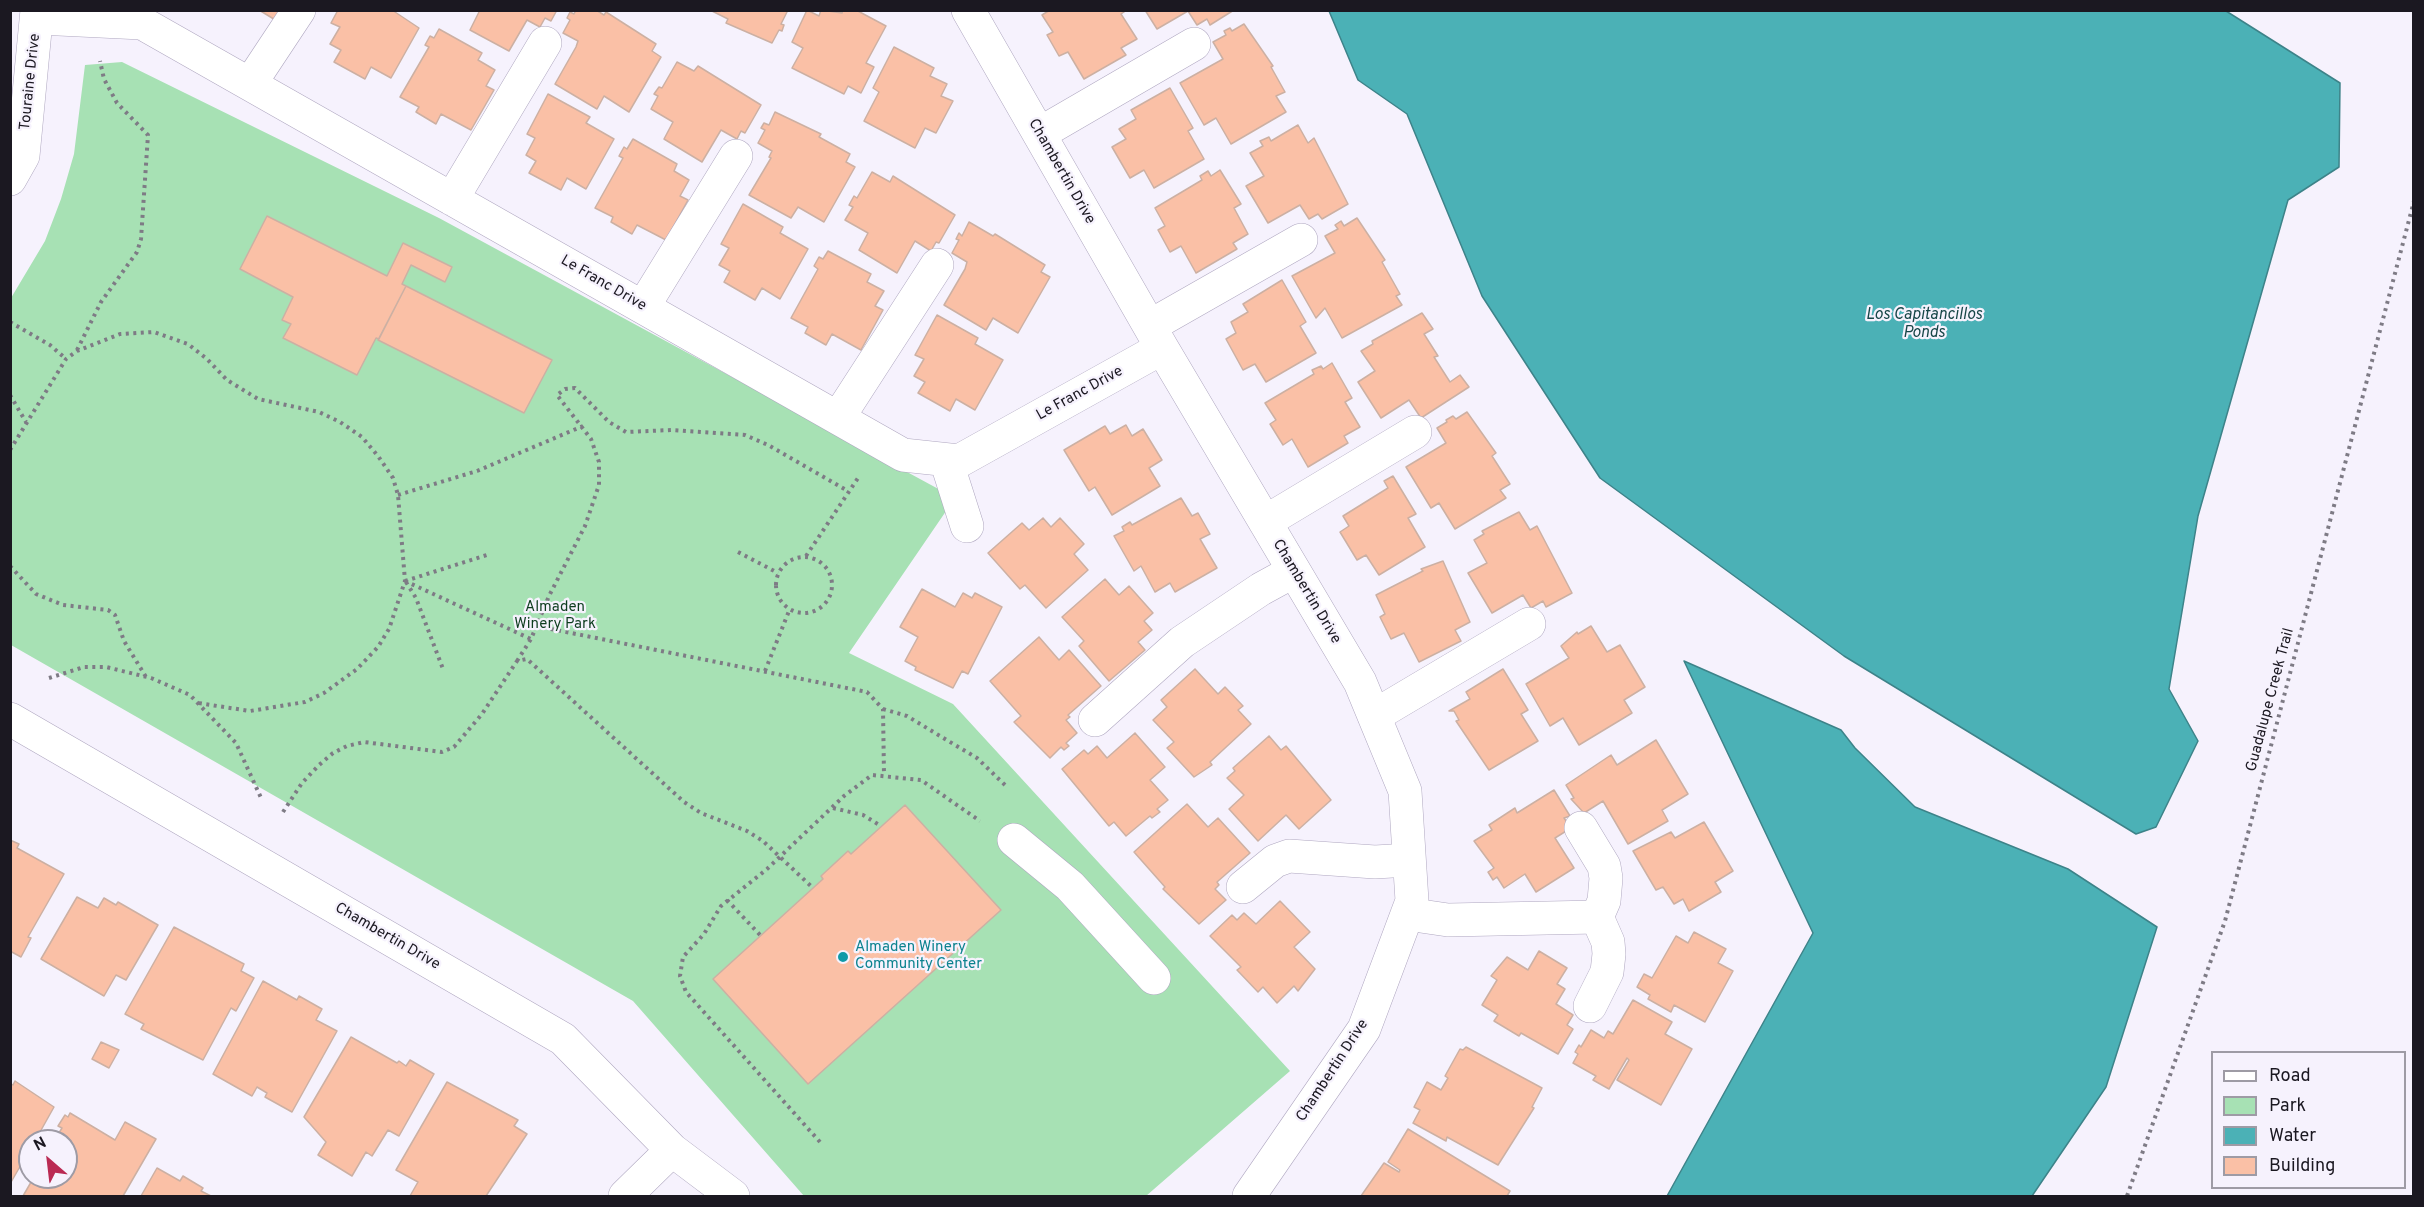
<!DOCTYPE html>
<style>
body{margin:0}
#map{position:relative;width:2424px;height:1207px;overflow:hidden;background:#f6f2fd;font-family:Overpass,sans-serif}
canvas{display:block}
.frame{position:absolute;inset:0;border:12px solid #1b1821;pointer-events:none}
.legend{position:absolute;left:2211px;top:1051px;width:195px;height:138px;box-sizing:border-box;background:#f6f2fd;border:2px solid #9e9ba5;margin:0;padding:8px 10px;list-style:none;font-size:18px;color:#1b1821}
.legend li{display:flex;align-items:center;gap:12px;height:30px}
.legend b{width:30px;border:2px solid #9e9ba5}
.north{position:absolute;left:18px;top:1129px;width:60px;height:60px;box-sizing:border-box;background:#f6f2fd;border:2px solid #9e9ba5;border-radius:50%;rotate:332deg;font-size:16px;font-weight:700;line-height:24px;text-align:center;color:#1b1821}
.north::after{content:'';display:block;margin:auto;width:21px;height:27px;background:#ba2a53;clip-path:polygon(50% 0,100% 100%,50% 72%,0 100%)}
</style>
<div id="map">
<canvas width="2424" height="1207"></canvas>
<div class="frame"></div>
<ul class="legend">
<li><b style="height:8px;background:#fff"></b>Road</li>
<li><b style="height:16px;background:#a7e1b4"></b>Park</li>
<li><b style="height:16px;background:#4bb1b6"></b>Water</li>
<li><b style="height:16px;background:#fac0a6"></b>Building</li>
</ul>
<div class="north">N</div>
</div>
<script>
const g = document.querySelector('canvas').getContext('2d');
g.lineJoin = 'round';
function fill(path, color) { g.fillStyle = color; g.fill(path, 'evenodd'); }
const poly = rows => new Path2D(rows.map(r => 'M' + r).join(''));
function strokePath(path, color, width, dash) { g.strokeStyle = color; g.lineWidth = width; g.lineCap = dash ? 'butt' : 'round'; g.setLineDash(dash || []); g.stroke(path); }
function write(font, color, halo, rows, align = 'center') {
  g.font = font + ' Overpass,sans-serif'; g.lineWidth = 4.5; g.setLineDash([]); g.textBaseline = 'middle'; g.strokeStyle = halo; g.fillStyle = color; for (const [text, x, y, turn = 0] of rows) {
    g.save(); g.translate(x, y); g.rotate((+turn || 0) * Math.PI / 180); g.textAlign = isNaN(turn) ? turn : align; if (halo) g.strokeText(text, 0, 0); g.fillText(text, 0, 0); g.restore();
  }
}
const green = poly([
 [122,62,439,218,955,498,849,653,953,704,1290,1071,1146,1196,804,1196,633,1001,11,645,11,298,45,241,61,199,74,154,85,65]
]);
const water = poly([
 [1329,11,2226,11,2340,83,2339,167,2288,200,2198,516,2169,689,2198,741,2156,827,2136,834,1844,656,1600,478,1482,296,1407,114,1358,80,1329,11],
 [1684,661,1841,730,1855,748,1915,807,2068,869,2157,927,2106,1087,2032,1196,1667,1196,1813,933,1684,661]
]);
const building = poly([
 [259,10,282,10,277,21,259,10],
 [338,10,392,10,419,28,391,78,371,67,365,79,334,62,341,50,330,44,340,27,331,23,338,10],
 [476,10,557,10,551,21,545,18,540,27,527,20,509,51,470,30,479,12,476,10],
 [576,10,596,10,604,15,606,12,656,44,652,51,661,57,629,112,604,96,597,109,555,84,576,47,578,41,563,33,570,20,567,18,570,12,574,14,576,10],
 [710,10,788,10,781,24,784,25,782,31,779,30,772,43,726,23,728,19,710,10],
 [807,10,819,16,821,10,842,13,843,10,856,10,886,26,866,63,874,67,861,93,848,86,844,94,792,68,803,48,792,42,807,10],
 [1050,10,1127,10,1121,14,1137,39,1121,48,1126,55,1084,79,1068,52,1059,56,1047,35,1053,32,1042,15,1050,10],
 [1145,10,1234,10,1210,25,1207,19,1197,25,1188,11,1157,29,1145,10],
 [1244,24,1273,66,1271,67,1285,92,1276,96,1286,112,1231,144,1216,118,1204,125,1180,83,1223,59,1213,42,1226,35,1224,31,1230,28,1232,31,1244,24],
 [439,29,482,53,478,60,495,70,486,86,494,90,471,130,441,114,436,124,416,112,419,107,400,97,429,47,425,45,430,36,434,38,439,29],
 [894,47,934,68,930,76,947,84,941,96,953,101,936,133,925,128,915,148,864,121,879,92,873,88,894,47],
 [677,62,694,71,698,66,761,105,745,133,741,131,737,139,721,130,702,162,664,139,673,122,651,109,658,96,654,94,659,87,662,88,677,62],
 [1170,88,1193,128,1188,131,1204,159,1154,188,1144,170,1130,178,1112,147,1126,139,1119,129,1136,119,1131,110,1170,88],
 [548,94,590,117,586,123,614,139,586,189,567,178,561,190,529,173,536,161,526,155,535,138,527,134,548,94],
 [775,112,821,134,819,137,850,154,846,162,855,167,824,222,798,207,791,218,749,195,771,158,769,157,772,151,758,143,765,130,761,128,764,123,769,125,775,112],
 [1298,125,1308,143,1314,138,1348,204,1322,219,1318,214,1309,219,1300,205,1268,223,1246,186,1264,176,1250,153,1263,146,1260,141,1269,137,1271,141,1298,125],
 [633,139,677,164,674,171,689,180,680,196,688,200,666,240,637,225,632,234,611,222,613,217,595,208,623,158,619,156,624,147,627,149,633,139],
 [1220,170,1241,204,1234,208,1248,234,1233,243,1237,249,1196,273,1181,246,1170,252,1158,230,1165,226,1155,208,1202,180,1200,176,1208,171,1211,176,1220,170],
 [872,172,890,182,893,176,955,215,939,243,936,242,931,251,915,241,897,273,859,250,868,233,845,220,853,207,849,205,854,196,857,198,872,172],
 [743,204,783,227,780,233,808,249,780,299,762,288,755,300,724,282,730,271,719,265,729,248,721,244,743,204],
 [267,216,387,276,403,243,452,267,445,282,411,265,402,284,406,286,379,339,376,338,357,375,283,338,291,324,282,320,293,297,240,269,267,216],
 [1357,218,1385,260,1382,262,1400,294,1396,296,1402,305,1342,338,1325,308,1316,318,1292,276,1335,253,1325,236,1338,229,1335,225,1341,221,1344,226,1357,218],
 [969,222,993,236,995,234,1045,265,1041,272,1050,277,1018,333,993,318,986,330,944,305,965,269,967,262,952,253,959,240,956,239,959,233,962,236,969,222],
 [828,251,871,274,867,282,884,291,875,306,883,310,861,350,832,334,826,345,805,333,808,327,791,318,818,269,814,266,819,257,823,259,828,251],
 [1282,280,1306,322,1300,326,1316,353,1266,382,1255,364,1243,370,1226,339,1236,333,1231,322,1248,312,1243,304,1282,280],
 [406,286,552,360,524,413,378,340,406,286],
 [1422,313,1433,329,1424,334,1438,356,1434,357,1450,382,1460,375,1469,387,1421,418,1409,400,1381,418,1358,382,1375,371,1361,351,1373,344,1372,341,1422,313],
 [937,315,978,338,975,344,1003,360,975,410,956,399,950,411,918,393,925,382,914,376,924,359,915,355,937,315],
 [1332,363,1352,398,1345,402,1360,427,1344,436,1348,443,1308,467,1292,439,1283,445,1270,424,1276,420,1265,403,1314,374,1312,370,1321,366,1323,369,1332,363],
 [1467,412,1496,453,1492,456,1510,484,1500,490,1506,498,1455,529,1439,503,1431,508,1406,467,1446,443,1437,428,1447,422,1446,420,1453,416,1456,419,1467,412],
 [1126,425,1132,436,1143,429,1162,460,1149,468,1160,486,1112,515,1095,487,1089,491,1064,450,1105,426,1110,434,1126,425],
 [1393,476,1416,514,1408,518,1425,547,1379,575,1366,555,1357,560,1340,532,1349,526,1343,516,1388,488,1384,481,1393,476],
 [1181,498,1192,516,1198,513,1210,534,1200,539,1217,568,1175,592,1170,583,1155,592,1141,566,1134,571,1114,536,1124,531,1122,527,1130,522,1132,525,1181,498],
 [1519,512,1530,530,1537,526,1572,593,1546,607,1543,601,1531,608,1523,595,1492,613,1468,573,1487,563,1474,540,1484,534,1482,531,1519,512],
 [1043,518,1051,527,1060,518,1084,544,1074,554,1088,570,1046,608,1025,585,1020,589,988,553,1022,523,1029,530,1043,518],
 [1443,561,1470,622,1455,630,1461,641,1419,662,1404,633,1391,639,1380,617,1385,614,1376,595,1423,571,1421,569,1443,561],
 [1105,579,1119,595,1129,586,1153,613,1144,621,1152,630,1138,642,1145,650,1109,681,1079,646,1084,641,1062,617,1105,579],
 [922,589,955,607,963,593,972,598,975,593,1002,607,968,674,962,671,953,688,915,670,916,667,905,661,918,637,900,627,922,589],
 [1591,626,1607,652,1620,645,1645,687,1624,700,1632,713,1579,745,1563,718,1550,726,1526,684,1569,658,1561,646,1577,632,1578,634,1591,626],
 [1039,637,1059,660,1069,650,1101,686,1068,715,1070,717,1066,720,1077,733,1066,743,1069,746,1064,750,1061,747,1050,758,1014,722,1021,716,990,681,1039,637],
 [1195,669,1218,694,1225,687,1243,706,1238,710,1251,724,1210,762,1212,765,1194,777,1167,748,1174,742,1153,720,1167,707,1161,700,1195,669],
 [1503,669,1528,710,1521,714,1538,741,1489,770,1456,721,1459,720,1454,711,1449,711,1470,699,1466,692,1503,669],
 [1135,733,1165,767,1150,780,1168,800,1157,809,1160,812,1152,818,1150,816,1126,836,1114,822,1109,826,1062,769,1084,750,1088,754,1097,746,1107,758,1135,733],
 [1269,736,1281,750,1286,746,1331,800,1299,829,1286,815,1258,841,1229,809,1244,795,1227,778,1235,771,1233,768,1269,736],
 [1656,740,1688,794,1662,810,1668,821,1628,844,1603,801,1584,813,1571,799,1574,798,1566,785,1611,755,1617,765,1656,740],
 [1554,790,1570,816,1564,818,1571,828,1555,838,1574,868,1536,892,1525,874,1504,888,1497,877,1493,880,1488,872,1494,868,1474,841,1492,830,1489,825,1515,808,1517,813,1554,790],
 [1187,804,1208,827,1218,818,1250,853,1217,882,1219,885,1215,889,1226,900,1199,924,1163,889,1165,887,1134,852,1187,804],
 [905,805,1001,910,808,1084,713,979,823,879,821,876,848,851,851,854,905,805],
 [1704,822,1733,871,1715,882,1721,892,1689,911,1683,899,1674,904,1663,887,1656,890,1633,851,1671,832,1675,838,1704,822],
 [10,840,19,844,17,848,64,874,28,937,31,938,21,957,10,951,10,840],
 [77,897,98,908,104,898,116,905,118,902,158,925,126,980,116,975,104,996,41,959,77,897],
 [1280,901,1310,932,1294,947,1315,969,1298,991,1294,986,1277,1003,1263,987,1258,992,1237,970,1241,967,1210,936,1232,915,1237,920,1244,913,1256,924,1280,901],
 [174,927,244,964,241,971,254,978,236,1011,231,1008,203,1060,141,1029,144,1024,125,1014,174,927],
 [1694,932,1726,949,1718,963,1733,971,1705,1022,1674,1005,1671,1012,1648,999,1650,995,1637,987,1644,974,1652,978,1676,936,1688,943,1694,932],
 [1539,951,1567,968,1557,984,1565,989,1556,1004,1573,1015,1567,1025,1573,1029,1558,1054,1521,1033,1519,1036,1494,1021,1498,1015,1482,1005,1497,980,1491,976,1507,957,1528,970,1539,951],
 [263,981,297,1000,299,996,322,1009,316,1020,337,1031,292,1112,265,1097,267,1093,257,1087,252,1096,213,1074,263,981],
 [1633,1000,1672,1022,1665,1034,1692,1049,1661,1105,1617,1080,1629,1060,1627,1058,1609,1089,1593,1080,1596,1076,1573,1063,1578,1054,1575,1052,1579,1045,1581,1047,1591,1030,1604,1038,1608,1031,1613,1034,1633,1000],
 [351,1037,397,1063,399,1061,406,1066,410,1060,434,1074,399,1136,388,1130,372,1156,366,1152,352,1176,318,1155,326,1142,304,1117,351,1037],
 [101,1042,119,1050,109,1068,92,1059,101,1042],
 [1466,1047,1542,1088,1532,1107,1534,1108,1498,1165,1447,1137,1446,1141,1413,1123,1420,1110,1414,1107,1427,1082,1441,1090,1448,1078,1445,1076,1460,1049,1463,1050,1466,1047],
 [15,1081,54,1107,35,1141,30,1141,30,1149,10,1184,10,1083,13,1085,15,1081],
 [447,1082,518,1120,514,1126,527,1134,486,1196,410,1196,418,1182,396,1170,447,1082],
 [70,1113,115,1140,125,1122,156,1139,123,1196,23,1196,34,1177,66,1177,66,1141,54,1141,62,1128,58,1126,65,1115,68,1117,70,1113],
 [1408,1129,1510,1191,1507,1196,1361,1196,1384,1163,1399,1172,1400,1170,1388,1162,1408,1129],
 [157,1168,180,1181,183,1176,203,1188,201,1191,211,1196,141,1196,157,1168]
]);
const path = poly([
 [10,322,50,345,66,359],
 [77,350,101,302,137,252,141,239,148,135,117,103,104,79,100,61],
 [10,395,26,422],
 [10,450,66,359,77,351,120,334,154,332,188,344,207,359,227,380,258,399,319,412,340,422,362,437,378,456,393,478,398,495,405,581,389,629,378,647,357,669,324,693,305,702,250,711,198,703],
 [398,495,477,471,583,426],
 [738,552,778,573],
 [806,556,860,475],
 '776 585a28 28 0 1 1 56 0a28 28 0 1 1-56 0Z',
 [10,566,36,594,63,605,108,610,115,615,124,641,146,677],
 [405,581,531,639],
 [405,581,490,554],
 [406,582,416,598,443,669],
 [536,626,867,692,883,709,884,775],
 [517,661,531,639,549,596,585,526,599,485,599,462,591,439,557,395,565,389,575,388,609,422,626,432,671,430,745,435,768,445,848,491],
 [765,671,789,611],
 [49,678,84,667,106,667,151,678,190,695,236,743,262,800],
 [883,709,907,716,945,739,977,758,1005,785],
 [833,808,863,815,881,826],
 [283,812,302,783,319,765,333,753,347,746,364,742,442,752,454,747,482,714,517,661,527,659,684,802,701,813,747,831,763,841,813,888],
 [727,900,761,936],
 [820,1142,686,992,680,976,683,957,704,934,721,906,767,869,844,796,872,775,921,780,980,821],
 [2127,1196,2225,921,2414,201]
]);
const minor = poly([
 [968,10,1162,348,1360,682,1405,791,1412,901,1364,1029,1249,1196],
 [38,18,142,23,903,455,959,461,1162,348],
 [250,84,299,10],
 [1039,134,1194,44],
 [10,179,23,156,37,10],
 [452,199,545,43],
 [643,307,736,156],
 [1150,326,1301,240],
 [838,418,937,265],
 [946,460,967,526],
 [1265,522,1415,432],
 [1374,716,1529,624],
 [10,719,563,1039,672,1150,733,1196],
 [1095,720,1182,642,1261,589,1294,571],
 [1014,840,1070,886,1154,978],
 [1243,887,1275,861,1289,856,1375,862,1409,860],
 [1407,914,1448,920,1597,917,1604,901,1606,878,1604,866,1581,828],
 [1590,1006,1607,972,1609,954,1608,942,1597,917],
 [625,1196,672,1150]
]);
const markers = [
 [843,957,6,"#0f9aa8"]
];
const streetNames = [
 ["Touraine Drive",31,82,-84],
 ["Chambertin Drive",1061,172,60],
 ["Le Franc Drive",603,284,30],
 ["Le Franc Drive",1080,394,-29],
 ["Chambertin Drive",1306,592,59],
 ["Guadalupe Creek Trail",2271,700,-75],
 ["Chambertin Drive",387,937,30],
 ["Chambertin Drive",1333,1071,-57]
];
const parkNames = [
 ["Almaden",555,608],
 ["Winery Park",555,625]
];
const cultureNames = [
 ["Almaden Winery",855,948],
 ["Community Center",855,965]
];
const waterNames = [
 ["Los Capitancillos",1924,316],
 ["Ponds",1924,334]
];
fill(green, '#a7e1b4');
fill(water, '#4bb1b6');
strokePath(water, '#3d8389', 1.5);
fill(building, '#fac0a6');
strokePath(building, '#ccb0a3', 1.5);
strokePath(minor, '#afa7c0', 34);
strokePath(path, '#7e7b85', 4, [3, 4.5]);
strokePath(minor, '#fff', 33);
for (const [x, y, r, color] of markers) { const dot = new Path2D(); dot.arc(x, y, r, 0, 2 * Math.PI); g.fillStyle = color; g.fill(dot); strokePath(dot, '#f6f2fd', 2); }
write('15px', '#1b1821', '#f6f2fd', streetNames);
write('15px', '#0d3d1e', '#f6f2fd', parkNames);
write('15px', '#0d838f', '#f6f2fd', cultureNames, 'left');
write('italic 16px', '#174648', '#f6f2fd', waterNames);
</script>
